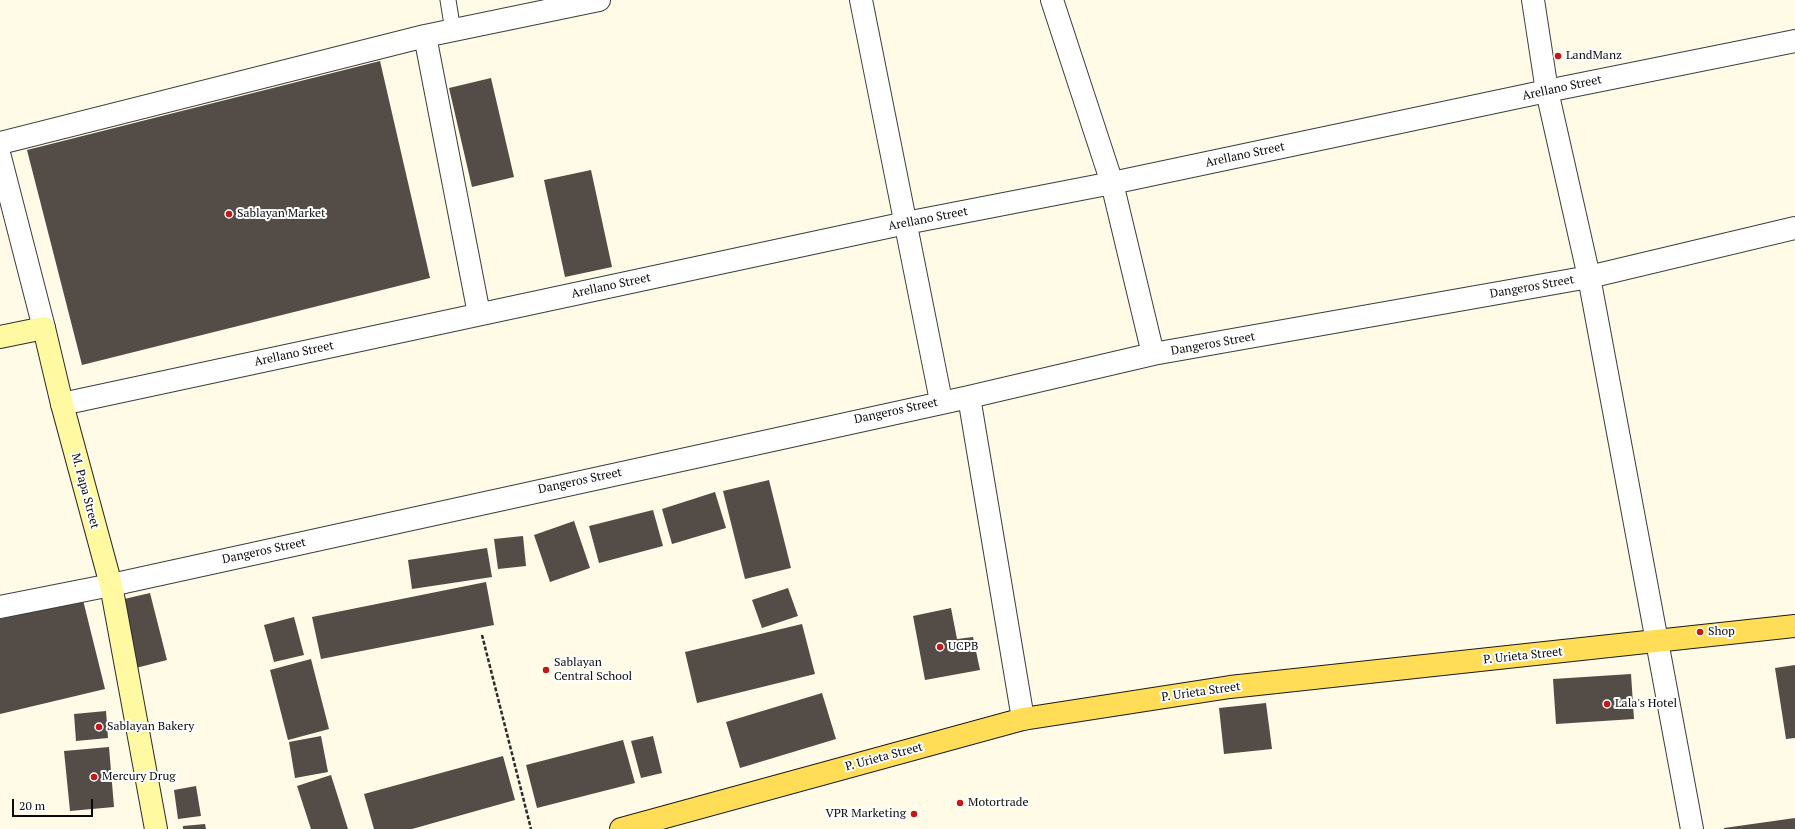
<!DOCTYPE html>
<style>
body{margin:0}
#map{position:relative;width:1795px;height:829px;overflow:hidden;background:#fffbe7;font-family:"PT Serif",serif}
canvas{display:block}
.scale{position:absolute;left:12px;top:799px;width:81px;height:18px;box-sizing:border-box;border:2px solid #0a0a0a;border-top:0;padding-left:5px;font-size:12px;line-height:14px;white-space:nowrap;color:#0a0a0a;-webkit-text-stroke:3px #fff;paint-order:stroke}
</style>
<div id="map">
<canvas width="1795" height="829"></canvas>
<div class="scale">20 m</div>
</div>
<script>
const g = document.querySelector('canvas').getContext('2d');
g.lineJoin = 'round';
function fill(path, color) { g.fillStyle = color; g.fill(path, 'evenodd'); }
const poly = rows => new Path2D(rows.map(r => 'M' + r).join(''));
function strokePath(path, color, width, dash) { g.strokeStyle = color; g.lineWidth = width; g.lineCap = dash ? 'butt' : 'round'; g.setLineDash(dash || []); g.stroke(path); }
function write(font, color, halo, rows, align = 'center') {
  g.font = font + ' "PT Serif",serif'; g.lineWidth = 4; g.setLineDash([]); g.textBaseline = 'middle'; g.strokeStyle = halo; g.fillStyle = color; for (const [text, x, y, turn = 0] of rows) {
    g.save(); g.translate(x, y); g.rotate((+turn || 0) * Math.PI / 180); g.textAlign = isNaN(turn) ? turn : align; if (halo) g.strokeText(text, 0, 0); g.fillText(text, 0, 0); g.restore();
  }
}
const building = poly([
 [380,61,430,278,82,365,27,150],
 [491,78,514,177,472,187,449,88],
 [591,170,612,267,565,277,544,180],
 [769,480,791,568,745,579,723,491],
 [715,492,726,528,672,544,662,509],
 [653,510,663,546,599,563,589,526],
 [574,521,590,568,550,582,534,535],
 [523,536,526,566,498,569,494,539],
 [487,548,492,577,412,589,408,560],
 [486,582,494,625,321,659,312,617],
 [788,588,798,616,762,628,752,600],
 [150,593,167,660,136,668,120,600],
 [83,600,105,689,0,714,0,619],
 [951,608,957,639,973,637,980,670,925,680,913,616],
 [294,617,304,655,274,662,264,625],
 [802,624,815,674,697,703,685,652],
 [311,659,329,729,288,740,270,670],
 [1795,665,1795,738,1786,739,1775,668],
 [1631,674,1634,719,1556,724,1553,679],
 [822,693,836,739,740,768,726,722],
 [1266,703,1272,749,1224,754,1219,708],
 [106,711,108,738,76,741,74,714],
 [321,736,328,772,295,778,289,742],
 [653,736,662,773,641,778,631,741],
 [623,740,635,783,537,808,526,765],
 [109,747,114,807,70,811,64,751],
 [503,756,515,800,412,829,374,829,364,794],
 [331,775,348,829,311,829,297,786],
 [196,786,201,816,178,819,174,790],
 [1795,818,1795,829,1724,829,1724,828],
 [205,824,206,829,183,829,183,826]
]);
const path = poly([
 [482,635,531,829]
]);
const lane = poly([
 [448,0,453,31]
]);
const street = poly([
 [861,0,941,401],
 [1052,0,1112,183,1153,354],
 [1533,0,1547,91,1589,277,1692,829],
 [425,36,479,314],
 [0,143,425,36,599,0],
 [0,157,44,328],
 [969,397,1023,719],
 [62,404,906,223,1112,183,1547,91,1795,41],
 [0,607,111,585,969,397,1153,354,1589,277,1795,228]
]);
const secondary = poly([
 [0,337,44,328,62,404,111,585,156,829]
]);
const primary = poly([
 [621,829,1023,719,1230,687,1795,626]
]);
const markers = [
 [1558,56,4,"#c41819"],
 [229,214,4,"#c41819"],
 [1700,632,4,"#c41819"],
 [940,647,4,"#c41819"],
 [546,670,4,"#c41819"],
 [1607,704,4,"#c41819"],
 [99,727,4,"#c41819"],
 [94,777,4,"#c41819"],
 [960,803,4,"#c41819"],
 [914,814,4,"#c41819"]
];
const poiNames = [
 ["LandManz",1566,56],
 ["Sablayan Market",237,214],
 ["Shop",1708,632],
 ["UCPB",948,647],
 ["Sablayan",554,663],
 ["Central School",554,677],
 ["Lala's Hotel",1615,704],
 ["Sablayan Bakery",107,727],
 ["Mercury Drug",102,777],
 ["Motortrade",968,803],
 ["VPR Marketing",906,814,"right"]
];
const streetNames = [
 ["Arellano Street",1562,88,-12],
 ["Arellano Street",1245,155,-12],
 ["Arellano Street",928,219,-11],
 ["Arellano Street",611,286,-12],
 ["Dangeros Street",1532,287,-10],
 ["Dangeros Street",1213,344,-10],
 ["Arellano Street",294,354,-12],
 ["Dangeros Street",896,411,-12],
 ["Dangeros Street",580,481,-12],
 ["M. Papa Street",85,491,75],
 ["Dangeros Street",264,551,-12],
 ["P. Urieta Street",1523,656,-6],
 ["P. Urieta Street",1201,692,-8],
 ["P. Urieta Street",884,757,-15]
];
fill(building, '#544c46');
strokePath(lane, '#3d3d3d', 17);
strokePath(street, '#3d3d3d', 24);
strokePath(secondary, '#2c2c2c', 24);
strokePath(primary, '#1b1b1b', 24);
strokePath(path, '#2c2c2c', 2.5, [4, 2]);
strokePath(lane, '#fff', 15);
strokePath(street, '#fff', 22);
strokePath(secondary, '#fff9a2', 22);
strokePath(primary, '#ffdd57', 22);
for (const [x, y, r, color] of markers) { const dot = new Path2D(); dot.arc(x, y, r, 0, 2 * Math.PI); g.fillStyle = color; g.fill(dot); strokePath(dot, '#fff', 1.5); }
write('12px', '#0a0a0a', '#fff', poiNames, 'left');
write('12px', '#0a0a0a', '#fff', streetNames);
</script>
